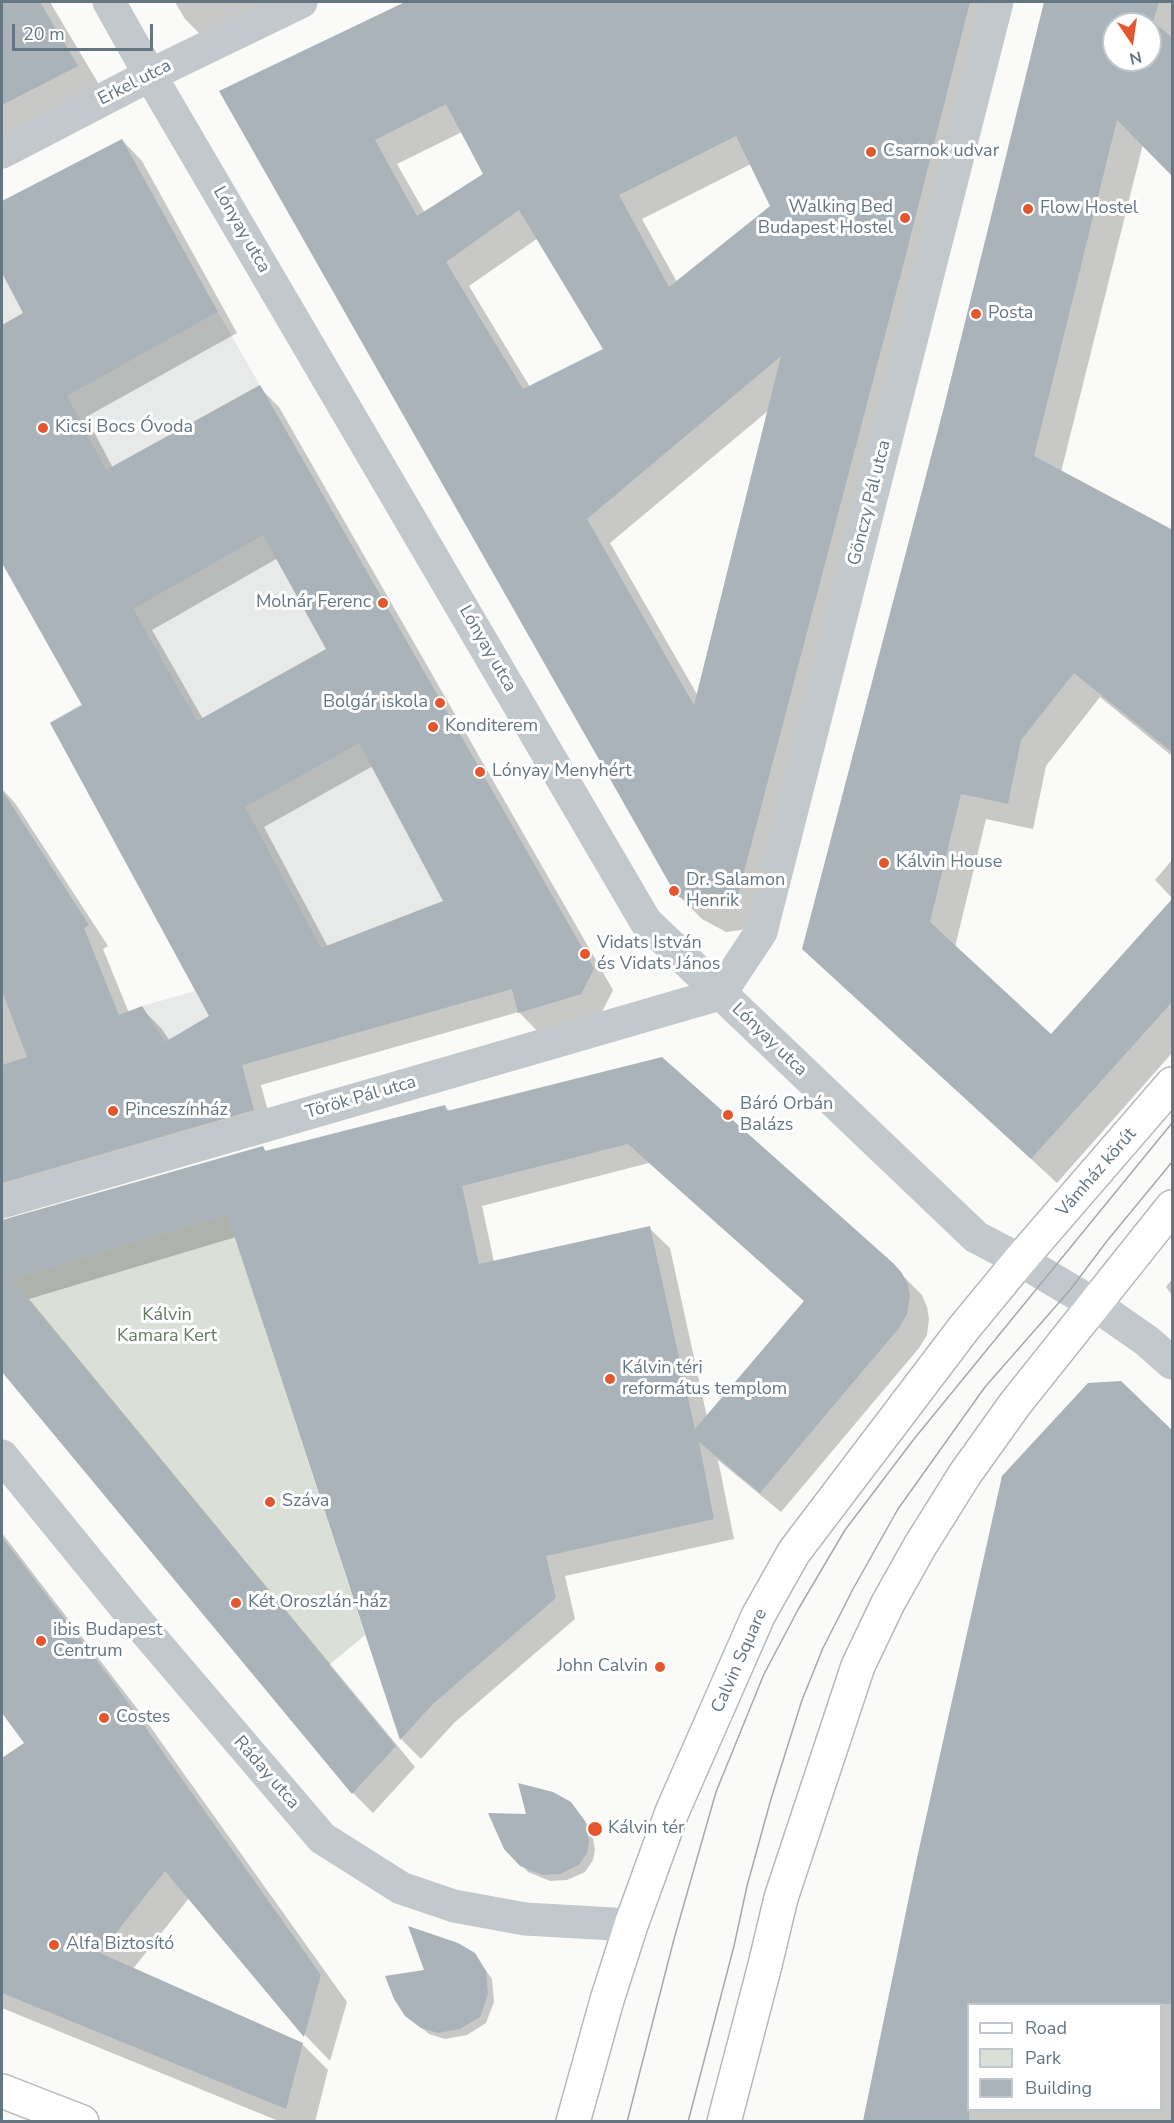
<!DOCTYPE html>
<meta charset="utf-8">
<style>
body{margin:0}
#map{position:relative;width:1174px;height:2123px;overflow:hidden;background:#fafaf8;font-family:"Nunito Sans",sans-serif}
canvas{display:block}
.frame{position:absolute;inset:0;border:3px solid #657683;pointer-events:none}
.legend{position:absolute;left:967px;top:2003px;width:195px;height:108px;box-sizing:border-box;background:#fff;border:2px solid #c1c8cd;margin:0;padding:8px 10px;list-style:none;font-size:18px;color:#657683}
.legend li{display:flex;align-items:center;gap:12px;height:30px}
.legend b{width:30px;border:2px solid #c1c8cd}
.north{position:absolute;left:1102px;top:12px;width:60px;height:60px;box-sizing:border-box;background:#fff;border:2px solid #c1c8cd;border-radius:50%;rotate:167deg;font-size:16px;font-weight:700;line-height:24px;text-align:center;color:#657683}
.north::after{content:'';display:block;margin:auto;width:21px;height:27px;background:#e4572e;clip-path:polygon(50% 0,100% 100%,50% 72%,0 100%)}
.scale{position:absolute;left:12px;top:24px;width:141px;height:27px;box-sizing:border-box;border:3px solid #657683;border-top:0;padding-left:8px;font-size:18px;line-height:21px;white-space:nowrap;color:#657683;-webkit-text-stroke:4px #fff;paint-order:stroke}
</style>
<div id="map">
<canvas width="1174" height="2123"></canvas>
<div class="frame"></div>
<ul class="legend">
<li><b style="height:8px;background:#fff"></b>Road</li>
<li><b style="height:16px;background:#dadfd7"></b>Park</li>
<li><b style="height:16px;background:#aab3b9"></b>Building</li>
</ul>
<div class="north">N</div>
<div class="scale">20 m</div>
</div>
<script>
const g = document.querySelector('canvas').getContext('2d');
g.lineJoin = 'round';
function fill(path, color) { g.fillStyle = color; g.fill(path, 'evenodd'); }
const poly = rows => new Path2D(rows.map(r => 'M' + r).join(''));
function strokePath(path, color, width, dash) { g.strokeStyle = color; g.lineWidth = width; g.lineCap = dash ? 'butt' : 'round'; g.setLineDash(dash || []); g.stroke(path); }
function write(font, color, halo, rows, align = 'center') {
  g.font = font + ' "Nunito Sans",sans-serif'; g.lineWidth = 6; g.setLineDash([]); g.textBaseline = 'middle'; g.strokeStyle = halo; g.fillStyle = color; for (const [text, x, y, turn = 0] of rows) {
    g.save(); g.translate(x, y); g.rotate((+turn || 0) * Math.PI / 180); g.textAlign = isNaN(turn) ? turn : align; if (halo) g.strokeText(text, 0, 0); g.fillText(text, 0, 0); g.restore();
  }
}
const built = poly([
 [2,273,67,396,218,312,594,968,581,994,518,1013,512,989,242,1065,172,1120,139,1007,195,991,50,722,81,704,2,563]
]);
const green = poly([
 [227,1214,365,1635,329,1665,11,1279]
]);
const shadow = poly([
 [2,2,50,2,104,93,2,145],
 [175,2,304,2,212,46,185,19],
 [409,2,985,2,762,919,741,930,726,932,702,919,677,894,221,92],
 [462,132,485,174,425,213,397,164],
 [751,164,772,206,677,282,642,219],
 [538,238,605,349,530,387,469,286],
 [769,410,698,696,610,543],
 [1047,2,1172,2,1172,174,1143,144,1061,472,1172,532,1172,756,1100,697,1046,766,1033,829,986,819,955,947,1051,1036,1172,900,1172,1053,1057,1183,804,949,945,408],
 [1114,24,1150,24,1150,60,1114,60],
 [122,140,142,161,237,333,86,417,113,468,259,387,279,407,613,990,601,1014,539,1033,519,1012,261,1085,273,1130,4,1218,4,1222,263,1148,267,1152,445,1107,450,1111,662,1058,892,1265,922,1295,927,1307,929,1319,927,1335,919,1348,781,1512,718,1460,734,1539,565,1576,575,1619,454,1723,421,1759,402,1740,236,1237,29,1299,415,1767,373,1813,353,1793,2,1370,2,789,15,803,108,946,103,949,129,1013,141,1008,161,1028,170,1041,211,1017,84,705,2,560,2,326,25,314,2,270,2,203],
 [278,558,328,650,203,719,152,630],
 [373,766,445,902,328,947,264,827],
 [649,1163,805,1302,707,1417,670,1248,649,1228,494,1262,482,1206],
 [1172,860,1172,898,1155,880],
 [1172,1279,1172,1295,1166,1287],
 [1172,1433,1172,2122,865,2122,918,1858],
 [968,2004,1160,2004,1160,2110,968,2110],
 [2,1533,139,1711,347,2002,330,2061,306,2036,189,1898,133,1969,302,2044,328,2070,315,2122,281,2122,2,2008,2,1760,26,1743,2,1711],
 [570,1803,591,1829,595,1850,593,1860,585,1872,567,1880,550,1881,528,1872,505,1848,528,1815],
 [474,1954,492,1979,494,2002,486,2023,467,2035,445,2039,429,2034,406,2015,426,1971]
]);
const building = poly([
 [2,2,40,2,78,66,2,105],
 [405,2,970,2,901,274,738,895,716,906,701,909,676,895,219,91],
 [446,104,483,174,417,216,375,140],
 [736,136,770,206,669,287,619,195],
 [519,210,603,349,523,389,446,262],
 [781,356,694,705,587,519],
 [1044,2,1159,2,1153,22,1173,38,1173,177,1117,120,1034,456,1173,530,1173,753,1074,673,1021,740,1008,804,961,794,930,922,1051,1034,1173,898,1173,1001,1031,1159,802,949,944,407],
 [1114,24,1150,24,1150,60,1114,60],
 [122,139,218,312,67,396,106,470,260,385,594,969,581,994,518,1013,512,989,242,1065,254,1110,2,1183,2,1065,27,1057,2,991,2,790,89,925,84,928,119,1015,142,1006,165,1042,209,1016,50,723,82,705,2,563,2,325,23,313,2,273,2,201],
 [263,535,326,649,197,721,133,609],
 [359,743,443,901,321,948,245,807],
 [662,1057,893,1263,902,1273,908,1285,910,1297,907,1314,899,1328,760,1493,699,1442,714,1519,546,1556,556,1598,434,1703,400,1740,227,1214,11,1279,396,1746,352,1794,2,1372,2,1220,263,1146,265,1151,445,1105,447,1111],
 [628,1144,804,1301,695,1429,650,1226,479,1264,462,1186],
 [1121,1381,1173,1431,1173,2004,969,2004,969,2121,863,2121,917,1858,1002,1476,1088,1383],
 [2,1537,114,1683,321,1975,304,2037,165,1871,100,1953,303,2043,286,2109,2,1993,2,1758,24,1743,2,1713],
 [518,1783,553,1792,571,1802,585,1821,589,1842,587,1853,579,1865,560,1874,542,1875,520,1866,504,1849,488,1813,526,1814],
 [408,1926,458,1943,475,1953,486,1971,488,1994,480,2017,460,2029,438,2033,421,2028,405,2016,394,1999,385,1976,424,1970]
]);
const street = poly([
 [109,2,150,75,646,922,976,1237,1020,1260,1094,1304,1147,1341,1172,1363],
 [2,152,150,75,301,2],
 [720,994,761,932,997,2],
 [2,1202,720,994],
 [2,1456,130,1613,322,1838,401,1888,454,1906,525,1919,631,1925]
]);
const secondary = poly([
 [2,2091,82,2122],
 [573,2122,607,2000,631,1925,672,1812,758,1616,794,1552,964,1328,1020,1260,1172,1084],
 [724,2122,765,1965,781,1898,858,1666,888,1603,920,1546,965,1474,1015,1404,1172,1207]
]);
const tram = poly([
 [627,2122,674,1939,716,1792,764,1674,799,1608,845,1530,914,1439,1172,1123],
 [688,2122,734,1946,747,1886,771,1799,802,1700,823,1648,853,1589,898,1509,985,1387,1070,1290,1107,1241,1172,1162]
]);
const markers = [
 [871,152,6,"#e4572e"],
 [1028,209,6,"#e4572e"],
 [905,218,6,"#e4572e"],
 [976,314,6,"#e4572e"],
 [43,428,6,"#e4572e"],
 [383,603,6,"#e4572e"],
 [440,703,6,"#e4572e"],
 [433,727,6,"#e4572e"],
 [480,772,6,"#e4572e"],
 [884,863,6,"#e4572e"],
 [674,891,6,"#e4572e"],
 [585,954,6,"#e4572e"],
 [113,1111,6,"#e4572e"],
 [728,1115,6,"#e4572e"],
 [610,1379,6,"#e4572e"],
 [270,1502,6,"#e4572e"],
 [236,1603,6,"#e4572e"],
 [41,1641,6,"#e4572e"],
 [660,1667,6,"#e4572e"],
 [104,1718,6,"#e4572e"],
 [595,1829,8,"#e4572e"],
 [54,1945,6,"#e4572e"]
];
const streetNames = [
 ["Erkel utca",135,83,-27],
 ["Lónyay utca",241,230,60],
 ["Gönczy Pál utca",870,503,-76],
 ["Lónyay utca",487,649,60],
 ["Lónyay utca",769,1040,44],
 ["Török Pál utca",361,1098,-16],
 ["Vámház körút",1097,1173,-49],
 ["Calvin Square",740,1661,-66],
 ["Ráday utca",266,1773,49]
];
const poiNames = [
 ["Csarnok udvar",883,152],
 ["Walking Bed",893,208,"right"],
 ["Budapest Hostel",893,229,"right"],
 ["Flow Hostel",1040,209],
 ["Posta",988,314],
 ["Kicsi Bocs Óvoda",55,428],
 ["Molnár Ferenc",371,603,"right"],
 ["Bolgár iskola",428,703,"right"],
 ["Konditerem",445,727],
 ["Lónyay Menyhért",492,772],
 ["Kálvin House",896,863],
 ["Dr. Salamon",686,881],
 ["Henrik",686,902],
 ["Vidats István",597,944],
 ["és Vidats János",597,965],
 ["Báró Orbán",740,1105],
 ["Balázs",740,1126],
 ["Pinceszínház",125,1111],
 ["Kálvin téri",622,1369],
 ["református templom",622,1390],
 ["Száva",282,1502],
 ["Két Oroszlán-ház",248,1603],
 ["ibis Budapest",53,1631],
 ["Centrum",53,1652],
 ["John Calvin",648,1667,"right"],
 ["Costes",116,1718],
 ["Kálvin tér",608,1829],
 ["Alfa Biztosító",66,1945]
];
const parkNames = [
 ["Kálvin",167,1316],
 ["Kamara Kert",167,1337]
];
fill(built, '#e8e9e9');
fill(green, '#dadfd7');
fill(shadow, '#0003');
fill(building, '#aab3b9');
strokePath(secondary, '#b3babf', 36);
strokePath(street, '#c3c8cc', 33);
strokePath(secondary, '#fff', 33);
strokePath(tram, '#a2aab0', 1.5);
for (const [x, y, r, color] of markers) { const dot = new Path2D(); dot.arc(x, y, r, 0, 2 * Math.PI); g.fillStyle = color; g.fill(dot); strokePath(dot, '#fff', 2); }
write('18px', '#657683', '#fff', streetNames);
write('18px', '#657683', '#fff', poiNames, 'left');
write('18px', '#687a64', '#fff', parkNames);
</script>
